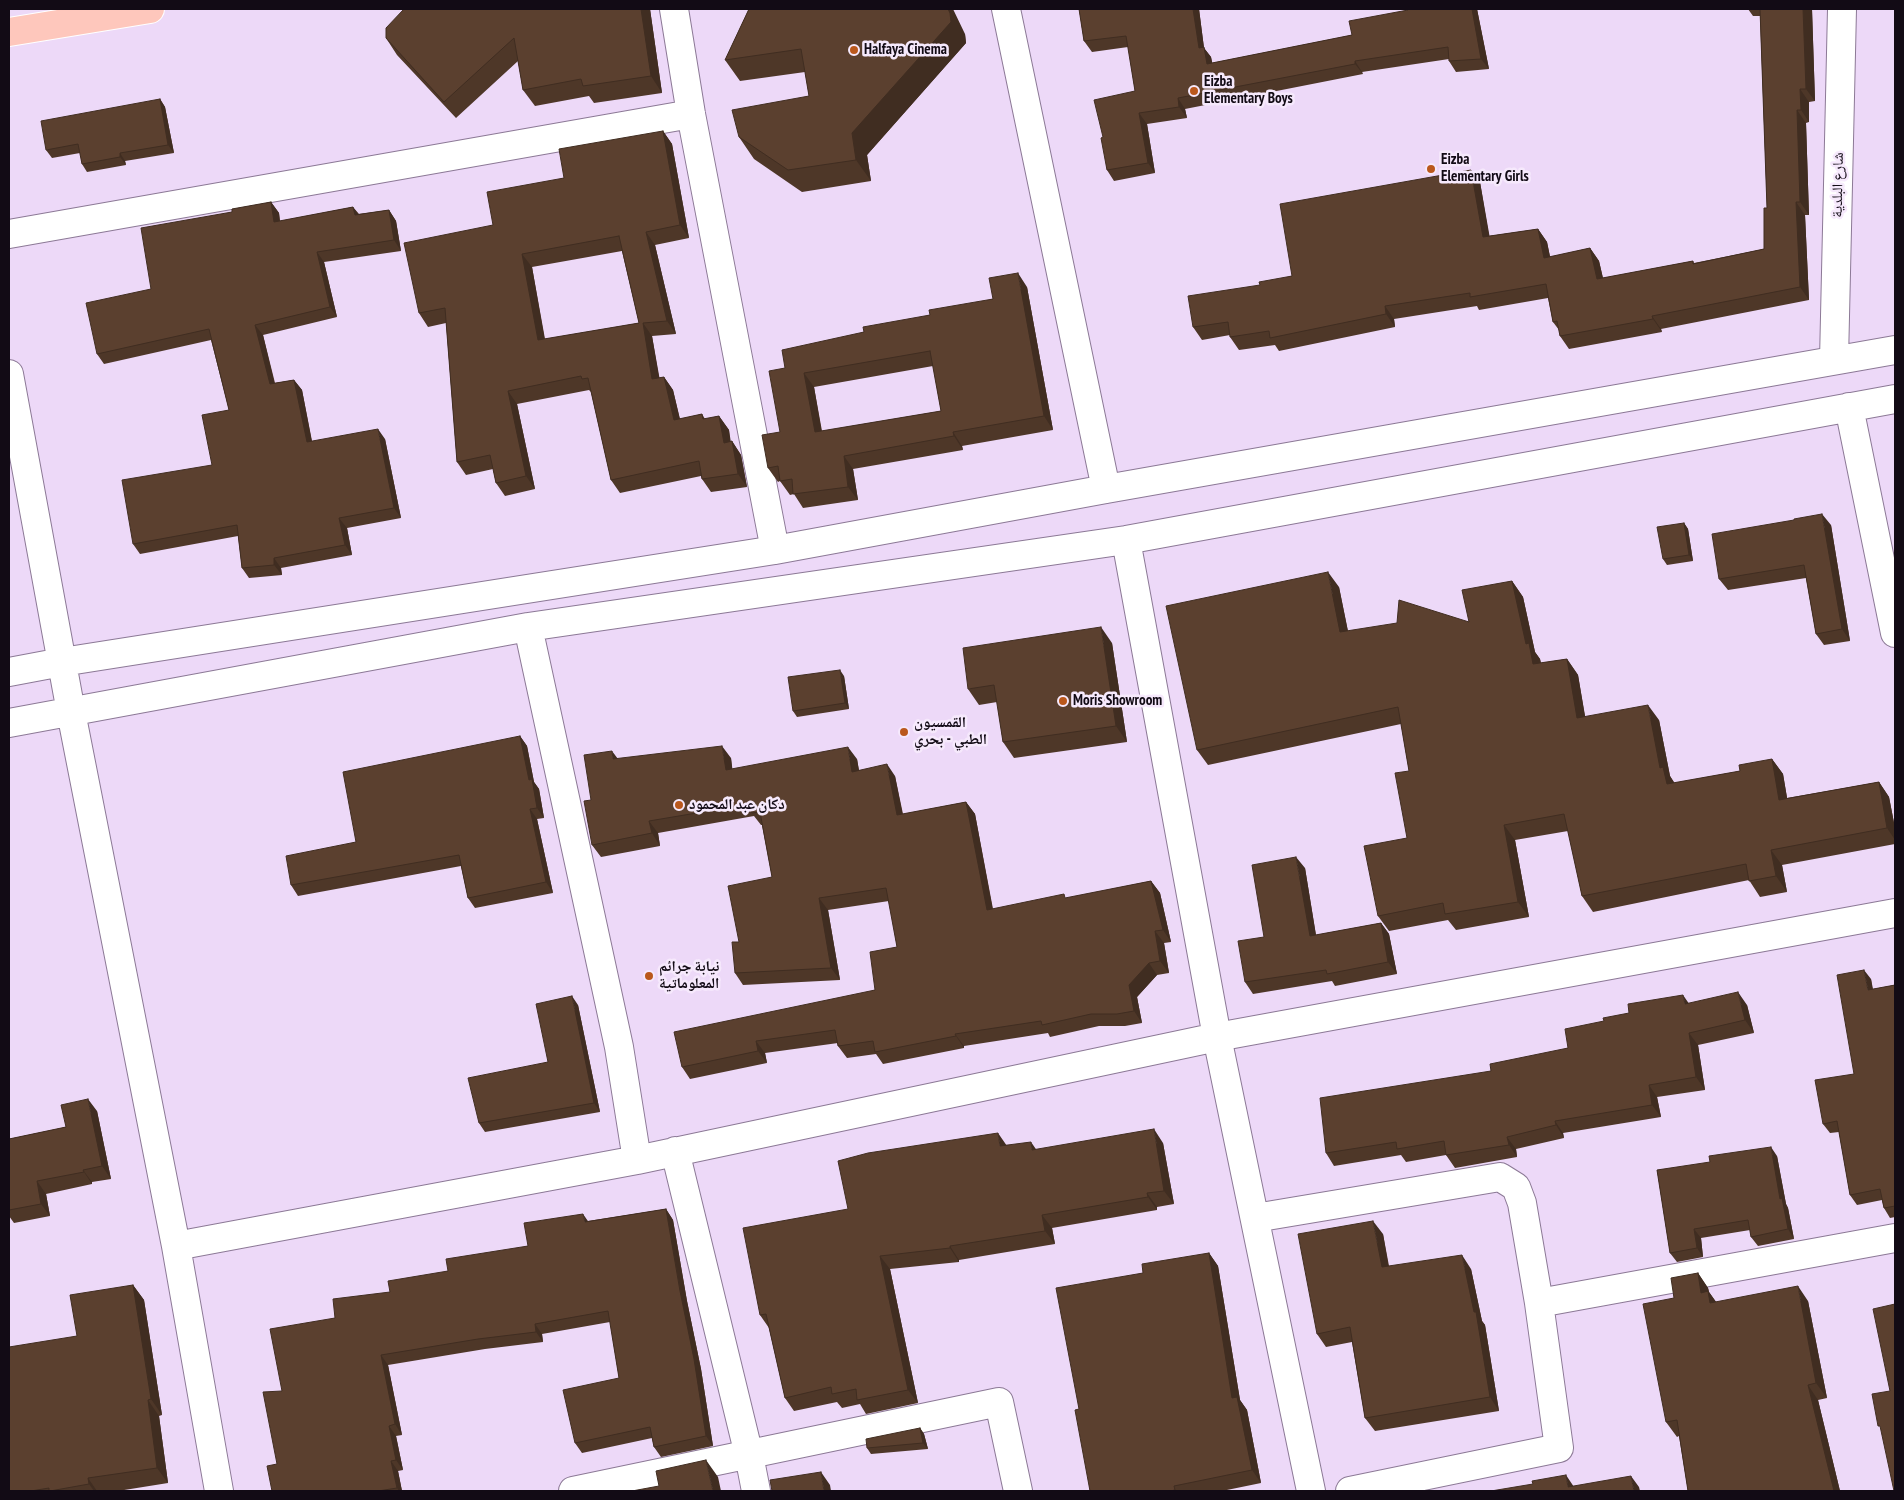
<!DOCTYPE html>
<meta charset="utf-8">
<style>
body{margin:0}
#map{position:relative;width:1904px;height:1500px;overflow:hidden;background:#edd9f8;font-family:"PT Sans Narrow",sans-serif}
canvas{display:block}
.frame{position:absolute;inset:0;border:10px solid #120b15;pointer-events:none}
</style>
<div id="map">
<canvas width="1904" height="1500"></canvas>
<div class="frame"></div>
</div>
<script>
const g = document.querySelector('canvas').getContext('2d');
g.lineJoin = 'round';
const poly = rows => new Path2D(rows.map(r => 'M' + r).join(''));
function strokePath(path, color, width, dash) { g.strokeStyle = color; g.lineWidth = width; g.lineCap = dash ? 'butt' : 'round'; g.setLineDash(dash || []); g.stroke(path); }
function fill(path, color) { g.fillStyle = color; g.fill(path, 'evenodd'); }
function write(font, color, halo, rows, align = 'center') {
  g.font = font + ' "PT Sans Narrow","Noto Naskh Arabic",sans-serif'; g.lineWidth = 5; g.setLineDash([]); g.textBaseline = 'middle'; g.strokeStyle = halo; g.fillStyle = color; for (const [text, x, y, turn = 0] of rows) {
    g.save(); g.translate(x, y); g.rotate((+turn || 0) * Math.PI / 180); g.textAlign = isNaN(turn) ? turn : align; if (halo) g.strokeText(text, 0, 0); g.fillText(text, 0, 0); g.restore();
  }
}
const minor = poly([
 [674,9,691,114,775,550],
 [1006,9,1106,489],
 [9,234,691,114],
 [1834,360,1842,9],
 [9,374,71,712,176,1246,219,1491],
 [1849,407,1895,633],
 [1126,540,1217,1037,1311,1491],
 [528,627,619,1047,637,1160],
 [9,672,62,662,775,550,1106,489,1895,350],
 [9,723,528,627,1126,540,1895,399],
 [675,1151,749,1455,756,1491],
 [1255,1218,1500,1177,1516,1187,1522,1203,1539,1303,1559,1448,1350,1491],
 [176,1246,637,1160,1217,1037,1895,913],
 [1539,1303,1895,1238],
 [573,1491,999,1402,1018,1491]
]);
const major = poly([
 [9,32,150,9]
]);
const wall = poly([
 [404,9,650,9,662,93,594,103,589,96,535,106,523,90,518,61,456,118,397,55,386,38],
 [749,9,965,34,966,43,867,155,871,181,802,192,754,159,739,137,809,96,805,72,740,81,725,60],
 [1079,9,1199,9,1204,48,1211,57,1212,63,1352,35,1408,10,1408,9,1477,9,1489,69,1456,72,1449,61,1449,59,1362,72,1363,74,1185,109,1187,118,1147,124,1155,173,1114,181,1107,170,1103,137,1135,91,1128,47,1092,52,1084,41],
 [1748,9,1812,9,1815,101,1809,102,1809,122,1806,123,1809,215,1805,215,1809,300,1661,329,1662,332,1569,349,1560,336,1559,330,1553,322,1548,298,1479,310,1477,306,1394,319,1395,327,1279,351,1275,345,1239,350,1230,337,1230,335,1202,340,1193,327,1260,285,1292,276,1480,182,1489,236,1538,229,1547,242,1550,257,1590,248,1599,261,1603,278,1693,261,1694,263,1764,249,1767,208,1760,16,1753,16],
 [160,99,165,107,174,153,125,161,126,165,87,172,82,164,80,153,52,158,46,150],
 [663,131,672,144,689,238,655,245,676,334,652,336,659,378,664,377,673,390,680,419,702,414,705,419,719,416,729,430,730,442,732,441,741,455,747,487,711,492,702,479,701,476,620,493,611,480,591,392,589,390,517,404,535,489,505,496,496,483,493,469,466,475,457,462,446,323,428,327,419,313,493,225,564,178],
 [622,251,639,323,545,339,532,267],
 [271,202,279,213,280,221,353,207,359,214,389,210,396,221,401,251,324,262,337,317,263,335,275,383,294,380,302,390,312,441,385,439,401,518,347,528,352,555,281,568,282,575,249,578,242,568,238,536,140,554,133,544,212,465,229,410,211,340,104,364,97,354,151,289,232,212],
 [1027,287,1053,430,962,446,963,450,853,469,858,500,803,508,794,494,790,495,780,481,778,482,768,468,780,432,785,368,864,332,993,299],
 [933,366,941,411,822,431,814,387],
 [1684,523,1688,529,1693,561,1667,565,1663,559],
 [1831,525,1850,641,1824,645,1816,634,1806,578,1728,590,1719,579],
 [1512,581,1523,597,1535,652,1540,659,1541,663,1567,659,1578,675,1585,717,1659,720,1670,776,1674,783,1740,771,1772,759,1783,774,1787,798,1879,782,1889,797,1895,828,1895,844,1782,865,1787,892,1760,897,1749,880,1593,912,1582,896,1568,831,1515,840,1529,917,1456,930,1448,920,1389,931,1378,916,1407,838,1409,771,1401,724,1208,765,1197,750,1339,587,1348,631,1469,622],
 [1112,643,1127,742,1014,758,1003,742,997,702,979,705,968,689],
 [844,676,849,709,797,717,793,711],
 [520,736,527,746,534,782,539,789,544,818,537,819,553,893,475,908,468,898,461,866,298,896,291,885],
 [731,758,732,769,857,759,859,770,895,776,903,814,966,802,975,814,993,909,1067,898,1151,881,1160,893,1171,942,1164,943,1169,973,1157,975,1137,997,1142,1023,1125,1026,1099,1026,1050,1037,1048,1033,964,1046,964,1048,883,1064,876,1054,847,1058,838,1046,838,1043,765,1053,767,1063,690,1079,682,1067,875,990,897,947,889,901,828,910,840,980,743,985,735,973,739,942,772,877,762,825,761,825,754,816,658,833,660,846,601,857,592,845,618,759],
 [1305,868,1316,935,1381,923,1389,934,1397,974,1335,986,1332,981,1253,994,1245,982,1264,937],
 [1871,979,1873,989,1895,985,1895,1217,1890,1218,1884,1208,1882,1200,1857,1205,1850,1195,1839,1132,1830,1133,1823,1124,1854,1074],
 [1689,1004,1747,1005,1754,1033,1698,1045,1705,1090,1657,1097,1661,1117,1563,1133,1564,1138,1516,1149,1517,1157,1455,1168,1446,1155,1406,1162,1401,1155,1334,1166,1326,1153,1491,1071,1568,1048],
 [578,1005,600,1112,485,1132,479,1123,548,1062],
 [97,1111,111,1179,92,1182,92,1184,46,1194,50,1216,14,1223,9,1216,9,1139,66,1127],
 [1163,1143,1174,1204,1157,1207,1157,1210,1052,1228,1055,1244,959,1260,959,1262,890,1269,918,1403,866,1414,860,1404,842,1408,837,1402,794,1411,785,1398,769,1328,760,1315,848,1209,1006,1145,1036,1150],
 [1777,1156,1786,1204,1788,1208,1794,1239,1758,1246,1751,1237,1750,1230,1701,1238,1703,1257,1677,1262,1670,1253,1657,1170],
 [666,1209,673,1220,687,1301,701,1369,713,1446,661,1457,654,1447,652,1438,582,1453,575,1443,619,1378,610,1322,542,1334,543,1342,485,1349,388,1365,402,1435,396,1436,403,1470,398,1471,402,1491,272,1491,277,1464,282,1391,335,1318,390,1292,448,1271,528,1246,588,1221],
 [1383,1234,1389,1266,1471,1269,1482,1321,1485,1325,1499,1411,1375,1431,1365,1418,1352,1342,1326,1347,1317,1334],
 [1209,1253,1218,1266,1240,1400,1247,1410,1261,1483,1222,1491,1090,1491,1079,1409,1143,1273],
 [1698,1273,1708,1288,1709,1292,1716,1302,1808,1301,1827,1398,1818,1400,1840,1491,1688,1491,1679,1436,1677,1437,1666,1422,1674,1298],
 [133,1285,144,1300,162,1415,159,1416,168,1483,118,1491,9,1491,77,1336],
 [920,1428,924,1434,928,1449,871,1454,867,1448]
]);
const shadedWall = poly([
 [641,9,650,9,662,93,651,76],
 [948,9,953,9,965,34,966,43,867,155,871,181,856,160,852,133],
 [1193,9,1199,9,1204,48,1211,57,1215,75,1207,64,1199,48],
 [1472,9,1477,9,1489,69,1481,59],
 [1803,9,1812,9,1815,101,1806,89],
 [1355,61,1362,72,1363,74,1355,64],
 [1800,89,1809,102,1809,122,1801,110],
 [1178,98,1185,109,1187,118,1179,107],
 [160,99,165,107,174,153,168,145],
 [1797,110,1806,123,1809,215,1800,202],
 [1139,113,1147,124,1155,173,1148,163],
 [663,131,672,144,689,238,680,225],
 [120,153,125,161,126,165,120,157],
 [1471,170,1480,182,1492,250,1483,237],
 [271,202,279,213,281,233,274,222],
 [1796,202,1805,215,1809,300,1800,287],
 [353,207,360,217,355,215],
 [389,210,396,221,401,251,394,240],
 [1538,229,1547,242,1553,271,1544,258],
 [646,232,655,245,676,334,667,321],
 [1590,248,1599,261,1606,292,1597,279],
 [317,252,324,262,337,317,330,307],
 [522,254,532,267,547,353,538,340],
 [1018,273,1027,287,1053,430,1044,416],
 [1385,306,1394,319,1395,327,1386,314],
 [1652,316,1661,329,1662,332,1653,319],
 [643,323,652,336,662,392,652,379],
 [255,325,263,335,277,394,270,384],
 [804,373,814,387,824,446,815,432],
 [664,377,673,390,683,433,674,420],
 [294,380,302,390,314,453,307,442],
 [508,391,517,404,535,489,526,476],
 [719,416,729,430,733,456,724,443],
 [378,429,385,439,401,518,394,508],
 [953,432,962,446,963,450,954,436],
 [732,441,741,455,747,487,738,474],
 [844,456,853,469,858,500,848,487],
 [1822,514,1831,525,1850,641,1842,629],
 [339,518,347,528,352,555,345,545],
 [1684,523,1688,529,1693,561,1689,555],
 [274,558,281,568,282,575,274,565],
 [1328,572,1339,587,1351,647,1340,632],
 [1512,581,1523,597,1535,652,1540,659,1544,680,1533,664,1526,644],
 [1101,627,1112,643,1127,742,1116,726],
 [1567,659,1578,675,1588,733,1577,718],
 [840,670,844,676,849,709,845,703],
 [1648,705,1659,720,1670,776,1674,782,1678,800,1667,784,1660,768],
 [520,736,527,746,534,782,539,789,544,818,537,808,529,780],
 [722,746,731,758,734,782,726,770],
 [848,747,857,759,861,784,852,772],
 [612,751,621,763,613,759],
 [1772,759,1783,774,1790,815,1779,800],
 [887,764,895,776,905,827,897,815],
 [1879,782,1889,797,1895,828,1895,840,1887,828],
 [966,802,975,814,995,922,987,910],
 [530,809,537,819,553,893,546,882],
 [649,821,658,833,660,846,652,833],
 [1504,825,1515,840,1529,917,1518,902],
 [1771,850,1782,865,1787,892,1776,876],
 [1296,857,1305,868,1318,948,1310,936],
 [1151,881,1160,893,1171,942,1163,930],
 [819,898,828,910,840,980,831,968],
 [1381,923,1389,934,1397,974,1388,962],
 [1155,931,1164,943,1169,973,1160,961],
 [1149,963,1157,975,1137,997,1142,1023,1134,1011,1129,985],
 [1864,970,1871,979,1874,1000,1868,990],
 [1738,992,1747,1005,1754,1033,1745,1020],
 [1683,995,1692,1008,1685,1004],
 [572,996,578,1005,600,1112,594,1103],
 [1689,1033,1698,1045,1705,1090,1696,1077],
 [955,1034,964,1046,964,1048,956,1036],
 [756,1041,765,1053,767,1063,758,1051],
 [1649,1085,1657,1097,1661,1117,1652,1105],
 [88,1099,97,1111,111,1179,102,1166],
 [1555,1121,1563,1133,1564,1138,1556,1125],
 [1154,1129,1163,1143,1174,1204,1164,1191],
 [998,1133,1007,1146,1000,1146],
 [1507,1137,1516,1149,1517,1157,1509,1145],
 [1031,1142,1040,1155,1032,1150],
 [1771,1147,1777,1156,1786,1204,1788,1208,1794,1239,1788,1229,1780,1199],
 [83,1170,92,1182,92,1184,84,1172],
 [37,1181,46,1194,50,1216,41,1204],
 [1147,1193,1157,1207,1157,1210,1148,1197],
 [666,1209,673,1220,687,1301,701,1369,713,1446,706,1436],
 [583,1214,590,1224,585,1222],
 [1042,1215,1052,1228,1055,1244,1045,1231],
 [1373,1221,1383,1234,1391,1281,1382,1267],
 [1694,1229,1701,1238,1703,1257,1697,1248],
 [950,1246,959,1260,959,1262,950,1248],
 [1209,1253,1218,1266,1240,1400,1247,1410,1261,1483,1252,1470,1232,1398],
 [1462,1255,1471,1269,1482,1321,1485,1325,1499,1411,1490,1397,1474,1312],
 [880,1256,890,1269,918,1403,908,1390],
 [1698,1273,1708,1288,1709,1292,1719,1306,1710,1303,1701,1293],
 [133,1285,144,1300,162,1415,151,1399],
 [1798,1286,1808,1301,1827,1398,1816,1383],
 [535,1324,542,1334,543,1342,536,1332],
 [381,1355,388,1365,402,1435,395,1424],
 [1808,1385,1818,1400,1840,1491,1834,1491],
 [148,1400,159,1416,168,1483,157,1468],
 [389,1426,396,1436,403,1470,396,1460],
 [920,1428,924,1434,928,1449,923,1443],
 [706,1460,718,1477,721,1491,713,1491],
 [391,1461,398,1471,402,1491,399,1491,397,1488],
 [821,1472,830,1485,831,1491,824,1491],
 [1566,1475,1574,1487,1568,1487],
 [1631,1476,1639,1487,1640,1491,1634,1491],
 [88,1478,97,1491,94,1491,89,1484]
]);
const building = poly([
 [404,9,641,9,651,76,583,86,581,79,523,90,514,38,444,102,386,38,386,28,404,9],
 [749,9,948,9,950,13,951,22,852,133,856,160,788,170,739,137,732,110,809,96,801,49,725,60,749,9],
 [1079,9,1193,9,1199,48,1204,47,1207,64,1352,35,1349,21,1408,10,1408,9,1472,9,1481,59,1449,61,1448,47,1355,61,1355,64,1178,98,1179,107,1139,113,1148,163,1107,170,1101,138,1103,137,1094,100,1135,91,1126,36,1084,41,1079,9],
 [1760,9,1803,9,1806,89,1800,89,1801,110,1797,110,1800,202,1796,202,1800,287,1652,316,1653,319,1560,336,1557,321,1553,322,1546,284,1470,297,1470,293,1385,306,1386,314,1270,338,1269,331,1230,337,1228,322,1193,327,1188,296,1260,285,1259,282,1292,276,1280,204,1471,170,1483,237,1538,229,1544,258,1590,248,1597,279,1693,261,1693,264,1764,249,1764,208,1767,208,1760,9],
 [160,99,168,145,120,153,120,157,82,164,78,144,46,150,41,121,160,99],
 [663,131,680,225,646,232,667,321,643,323,652,379,664,377,674,420,702,414,703,419,719,416,724,443,732,441,738,474,702,479,699,461,611,480,588,378,582,379,581,376,508,391,526,476,496,483,490,455,457,462,445,308,419,313,404,243,493,225,487,192,564,178,559,149,663,131],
 [619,236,639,323,538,340,522,254,619,236],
 [271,202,274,222,353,207,355,215,389,210,394,240,317,252,330,307,255,325,270,384,294,380,307,442,378,429,394,508,339,518,345,545,274,558,274,565,242,568,237,525,133,544,122,480,212,465,202,415,229,410,209,329,97,354,86,303,151,289,141,228,232,212,232,209,271,202],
 [1018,273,1044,416,953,432,954,436,844,456,848,487,793,494,792,479,780,481,778,466,768,468,762,435,780,432,769,371,785,368,782,350,864,332,863,327,930,315,929,310,993,299,989,278,1018,273],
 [930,351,941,411,815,432,804,373,930,351],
 [1822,514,1842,629,1816,634,1804,565,1719,579,1712,534,1794,520,1794,519,1822,514],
 [1684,523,1689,555,1663,559,1657,527,1684,523],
 [1328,572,1340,632,1397,623,1399,600,1469,622,1462,590,1512,581,1526,644,1529,643,1533,664,1567,659,1577,718,1648,705,1660,768,1663,767,1667,784,1740,771,1739,765,1772,759,1779,800,1879,782,1887,828,1771,850,1776,876,1749,881,1746,864,1582,896,1564,814,1504,825,1518,902,1445,914,1443,903,1378,916,1364,846,1407,838,1395,773,1409,771,1398,707,1197,750,1166,606,1328,572],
 [1101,627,1116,726,1003,742,994,685,968,689,963,648,1101,627],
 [840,670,845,703,793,711,788,677,840,670],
 [520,736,529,780,532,779,537,808,530,809,546,882,468,898,459,855,291,885,286,856,356,842,343,772,520,736],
 [722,746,726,770,848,747,852,772,887,764,897,815,966,802,987,910,1064,894,1065,898,1151,881,1163,930,1155,931,1160,961,1149,963,1129,985,1134,1011,1117,1014,1091,1014,1042,1025,1041,1021,955,1034,956,1036,875,1052,873,1041,838,1046,835,1030,756,1041,758,1051,682,1067,674,1032,875,990,870,952,897,947,886,888,819,898,831,968,735,973,732,942,739,942,728,886,772,877,760,812,752,813,750,804,649,821,652,833,592,845,584,801,591,800,584,755,612,751,613,759,722,746],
 [1296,857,1310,936,1381,923,1388,962,1327,974,1326,970,1245,982,1238,941,1264,937,1252,865,1296,857],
 [1864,970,1868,990,1895,985,1895,1206,1884,1208,1880,1189,1850,1195,1837,1121,1823,1124,1815,1080,1854,1074,1837,975,1864,970],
 [1738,992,1745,1020,1689,1033,1696,1077,1649,1085,1652,1105,1555,1121,1556,1125,1507,1137,1509,1145,1446,1155,1444,1141,1397,1149,1396,1142,1326,1153,1320,1098,1491,1071,1490,1064,1568,1048,1565,1029,1604,1021,1603,1018,1629,1013,1628,1004,1683,995,1685,1004,1738,992],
 [572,996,594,1103,479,1123,468,1078,548,1062,536,1004,572,996],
 [88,1099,102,1166,83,1170,84,1172,37,1181,41,1204,9,1210,9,1139,66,1127,61,1105,88,1099],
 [1154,1129,1164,1191,1147,1193,1148,1197,1042,1215,1045,1231,950,1246,950,1248,880,1256,908,1390,857,1400,856,1389,832,1394,831,1387,785,1398,766,1314,760,1315,743,1228,848,1209,838,1161,868,1153,998,1133,1000,1146,1031,1142,1032,1150,1154,1129],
 [1771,1147,1780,1199,1782,1198,1788,1229,1751,1237,1748,1220,1694,1229,1697,1248,1670,1253,1657,1170,1710,1162,1709,1156,1771,1147],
 [666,1209,680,1291,694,1359,706,1436,654,1447,650,1427,575,1443,563,1390,619,1378,608,1311,535,1324,536,1332,478,1339,381,1355,395,1424,389,1426,396,1460,391,1461,397,1488,378,1491,272,1491,267,1466,277,1464,263,1392,282,1391,270,1329,335,1318,333,1299,390,1292,388,1281,448,1271,446,1259,528,1246,524,1223,583,1214,585,1222,666,1209],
 [1373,1221,1382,1267,1462,1255,1474,1312,1476,1312,1490,1397,1365,1418,1350,1327,1317,1334,1298,1234,1373,1221],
 [1209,1253,1232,1398,1237,1397,1252,1470,1174,1486,1175,1490,1170,1491,1090,1491,1075,1410,1079,1409,1056,1288,1143,1273,1142,1264,1209,1253],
 [1698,1273,1701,1293,1708,1291,1710,1303,1798,1286,1816,1383,1808,1385,1834,1491,1688,1491,1677,1420,1666,1422,1643,1304,1674,1298,1671,1278,1698,1273],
 [133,1285,151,1399,148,1400,157,1468,88,1478,89,1484,50,1491,49,1491,49,1488,31,1491,9,1491,9,1347,77,1336,70,1295,133,1285],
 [1895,1304,1895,1491,1894,1491,1880,1426,1878,1426,1872,1394,1890,1391,1873,1309,1895,1304],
 [920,1428,923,1443,867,1448,866,1439,920,1428],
 [706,1460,713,1491,632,1491,659,1486,656,1471,706,1460],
 [821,1472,824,1491,772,1491,770,1480,821,1472],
 [1566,1475,1568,1487,1631,1476,1634,1491,1491,1491,1533,1484,1532,1481,1566,1475]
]);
const markers = [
 [854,50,5,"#ba581c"],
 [1194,91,5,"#ba581c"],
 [1431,169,5,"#ba581c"],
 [1063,701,5,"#ba581c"],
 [904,732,5,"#ba581c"],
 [679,805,5,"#ba581c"],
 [649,976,5,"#ba581c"]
];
const poiNames = [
 ["Halfaya Cinema",864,50],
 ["Eizba",1204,82],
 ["Elementary Boys",1204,99],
 ["Eizba",1441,160],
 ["Elementary Girls",1441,177],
 ["Moris Showroom",1073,701],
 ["القمسيون",914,723],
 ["الطبي - بحري",914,740],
 ["دكان عبد المحمود",689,805],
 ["نيابة جرائم",659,967],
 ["المعلوماتية",659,984]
];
const streetNames = [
 ["شارع البلدية",1838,185,-89]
];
strokePath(minor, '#8c7996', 30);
strokePath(major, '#fff', 30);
strokePath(minor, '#fff', 28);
strokePath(major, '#fec7bc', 28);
fill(wall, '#4e3728');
fill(shadedWall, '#402d21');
fill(building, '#5b402f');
strokePath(building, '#402d21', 1);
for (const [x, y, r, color] of markers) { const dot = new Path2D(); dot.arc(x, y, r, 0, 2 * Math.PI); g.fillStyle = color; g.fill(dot); strokePath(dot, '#f6e9fc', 2); }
write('bold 15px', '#120b15', '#f6e9fc', poiNames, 'left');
write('15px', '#120b15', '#f6e9fc', streetNames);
</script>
